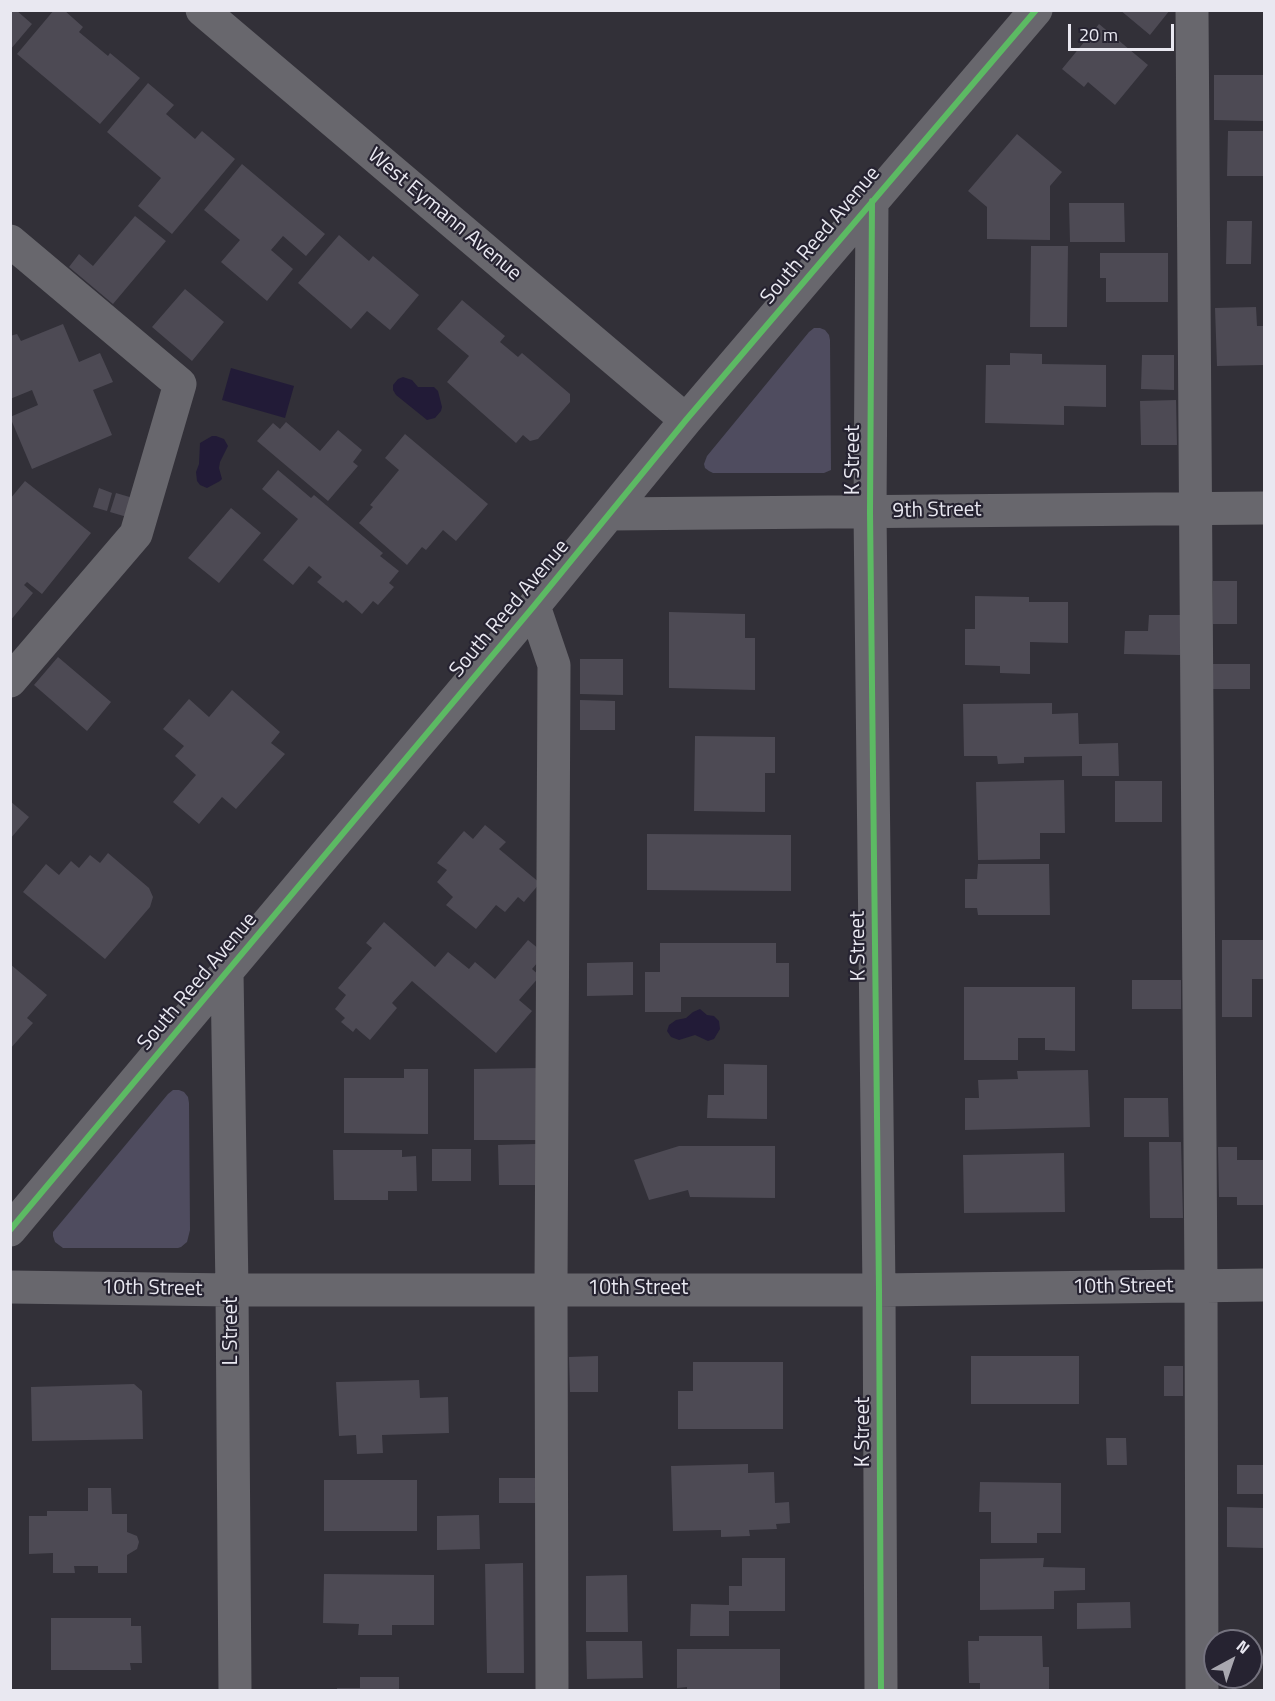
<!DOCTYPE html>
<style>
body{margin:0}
#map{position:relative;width:1275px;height:1701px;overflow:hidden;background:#323038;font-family:"Titillium Web",sans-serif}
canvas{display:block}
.frame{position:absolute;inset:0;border:12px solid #e9e8f1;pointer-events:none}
.north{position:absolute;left:1203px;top:1629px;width:60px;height:60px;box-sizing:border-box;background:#262331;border:2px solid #74727e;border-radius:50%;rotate:40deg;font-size:16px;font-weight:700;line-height:24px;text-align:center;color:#e9e8f1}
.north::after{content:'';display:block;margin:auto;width:21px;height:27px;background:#a9a8b0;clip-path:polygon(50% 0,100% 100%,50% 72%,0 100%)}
.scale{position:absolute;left:1068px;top:24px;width:106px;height:27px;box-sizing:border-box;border:3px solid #e9e8f1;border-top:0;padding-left:8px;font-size:18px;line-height:21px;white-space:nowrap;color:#e9e8f1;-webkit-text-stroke:4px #262331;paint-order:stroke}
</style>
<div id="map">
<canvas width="1275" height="1701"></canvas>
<div class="frame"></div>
<div class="north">N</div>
<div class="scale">20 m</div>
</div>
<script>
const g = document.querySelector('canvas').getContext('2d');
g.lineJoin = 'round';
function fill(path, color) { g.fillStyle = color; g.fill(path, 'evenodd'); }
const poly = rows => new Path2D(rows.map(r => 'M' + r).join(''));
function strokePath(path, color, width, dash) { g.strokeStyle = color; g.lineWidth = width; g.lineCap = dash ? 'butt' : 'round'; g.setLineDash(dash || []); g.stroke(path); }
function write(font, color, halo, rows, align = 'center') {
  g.font = font + ' "Titillium Web",sans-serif'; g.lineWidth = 4.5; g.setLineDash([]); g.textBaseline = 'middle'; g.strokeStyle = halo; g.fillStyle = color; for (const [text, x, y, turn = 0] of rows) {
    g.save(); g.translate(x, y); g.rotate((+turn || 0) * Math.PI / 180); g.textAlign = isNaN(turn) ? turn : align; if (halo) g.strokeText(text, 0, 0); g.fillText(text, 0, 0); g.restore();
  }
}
const green = poly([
 [814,328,820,328,825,330,829,335,830,340,831,470,824,473,713,473,709,471,705,468,704,464,707,456,809,332],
 [173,1090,179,1090,184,1092,188,1097,189,1103,190,1230,187,1242,181,1247,178,1248,63,1248,55,1242,53,1236,53,1232,168,1094]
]);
const water = poly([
 [231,368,294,386,285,418,222,400],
 [403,377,412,380,418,387,434,387,438,391,442,407,441,411,435,418,427,420,396,395,393,390,393,385,398,379],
 [212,436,216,436,224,439,228,446,220,462,219,468,222,479,220,481,207,488,200,485,197,481,196,472,199,464,200,443],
 [700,1009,707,1015,714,1016,719,1021,720,1029,714,1039,708,1041,695,1035,679,1040,671,1037,667,1031,669,1025,676,1020,686,1018,693,1012]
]);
const building = poly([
 [10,10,16,10,32,24,10,50],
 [54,10,64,10,83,27,79,32,108,56,110,53,140,78,100,124,17,54],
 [1120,10,1170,10,1150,35],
 [1099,24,1148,65,1115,105,1088,82,1084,87,1062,69],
 [1214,75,1264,75,1264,121,1214,120],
 [148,83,174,105,166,114,195,139,202,131,235,159,172,234,138,206,161,178,107,132],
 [1228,131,1264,131,1264,176,1227,176],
 [1017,134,1062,172,1050,186,1050,240,987,239,987,207,968,191],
 [242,164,325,234,306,256,283,236,271,250,293,269,267,301,221,262,240,240,204,210],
 [1069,203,1124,203,1125,242,1070,242],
 [135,216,166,241,113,304,69,267,79,254,93,266],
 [1227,221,1252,221,1251,264,1226,264],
 [339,235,369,261,373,256,419,295,390,330,367,311,351,329,298,283],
 [1031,246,1068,246,1067,327,1030,327],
 [1100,253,1168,253,1168,302,1106,302,1106,278,1100,278],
 [185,289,224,322,192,361,152,327],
 [462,300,505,336,500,342,518,357,522,353,570,394,570,402,538,439,530,441,523,435,516,443,447,382,469,356,437,329],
 [1256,307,1257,326,1264,326,1264,365,1217,366,1215,308],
 [63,324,79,362,100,353,113,382,93,390,112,435,32,469,10,417,38,405,32,390,10,399,10,336,17,334,21,341],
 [1010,353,1042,354,1042,364,1106,365,1106,407,1064,406,1064,425,985,423,986,365,1010,365],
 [1142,355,1174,355,1174,390,1141,389],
 [1176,400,1177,445,1141,445,1140,401],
 [286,422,320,451,338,430,362,450,353,462,358,466,328,501,257,441,273,423,280,429],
 [405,434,488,504,456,541,443,530,426,550,422,547,407,565,359,523,373,507,370,505,399,470,385,458],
 [278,470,311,498,314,495,383,553,380,556,399,571,389,583,394,587,378,605,373,601,362,614,346,600,343,603,317,582,322,577,309,566,293,585,263,560,298,519,262,489],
 [25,481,91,533,42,594,27,582,24,585,33,593,10,621,10,499],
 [99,488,112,493,107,511,93,507],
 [116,493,133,498,127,517,110,512],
 [231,508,261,533,219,583,188,558],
 [1213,581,1237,581,1237,624,1213,624],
 [975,596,1029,597,1029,602,1068,602,1068,643,1030,642,1030,674,1000,673,1000,666,965,665,965,629,975,629],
 [669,612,745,614,745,638,755,638,755,690,669,688],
 [1149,615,1181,615,1180,655,1124,654,1125,631,1148,631],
 [58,657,111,702,87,731,34,685],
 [580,659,623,659,623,695,580,694],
 [1212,664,1250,664,1250,689,1212,689],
 [232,690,280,732,271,743,285,754,236,809,222,797,199,824,173,802,196,775,175,756,184,746,163,729,189,699,209,717],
 [580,700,615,701,615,730,580,730],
 [1052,703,1052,714,1078,713,1079,744,1118,743,1119,776,1082,776,1082,756,1024,757,1024,763,998,764,997,756,964,756,963,704],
 [695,736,775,737,775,773,765,773,765,812,694,811],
 [1064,780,1065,833,1040,833,1040,859,978,860,976,782],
 [1115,781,1162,781,1162,822,1115,822],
 [10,801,29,817,10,839],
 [485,825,506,842,499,849,540,883,524,902,518,897,505,912,496,905,476,929,446,905,453,897,437,882,447,870,437,863,464,831,473,839],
 [647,834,791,835,791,891,647,890],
 [108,853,149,888,153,897,150,907,105,959,23,892,46,864,59,875,71,861,79,868,90,855,100,863],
 [978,864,1049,864,1050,915,978,915,977,908,965,908,965,879,977,879],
 [384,922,435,967,448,952,469,969,475,962,495,979,528,940,545,954,532,969,540,976,519,1000,532,1011,496,1053,412,981,392,1003,397,1008,370,1040,356,1028,353,1032,341,1022,345,1018,335,1009,346,995,338,988,372,948,366,943],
 [1222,940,1264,940,1264,979,1252,979,1252,1017,1222,1017],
 [660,943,776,943,776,963,789,963,789,997,681,997,681,1012,645,1012,645,972,660,972],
 [633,962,633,995,587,996,587,963],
 [10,964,47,995,27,1018,33,1023,10,1049],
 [1132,980,1181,980,1181,1009,1132,1009],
 [964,987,1075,987,1075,1051,1045,1050,1045,1038,1018,1038,1018,1060,964,1060],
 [724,1064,767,1065,767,1119,707,1118,708,1095,724,1095],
 [538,1068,539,1140,474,1140,474,1069],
 [404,1069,428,1069,428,1134,344,1133,344,1078,404,1078],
 [1088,1070,1090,1127,965,1130,965,1098,979,1098,978,1080,1018,1079,1017,1071],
 [1124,1098,1168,1098,1169,1137,1124,1137],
 [1149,1142,1181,1142,1183,1218,1150,1218],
 [536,1144,536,1185,499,1185,498,1145],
 [679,1146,775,1146,775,1198,690,1197,688,1190,649,1200,634,1160],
 [1218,1147,1237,1147,1237,1160,1264,1160,1264,1205,1237,1205,1237,1197,1219,1197],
 [432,1149,471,1149,471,1181,432,1181],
 [333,1150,402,1150,402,1157,416,1156,417,1191,388,1191,388,1200,334,1200],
 [1064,1153,1065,1212,964,1213,963,1155],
 [598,1356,598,1392,570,1392,569,1357],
 [971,1356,1079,1356,1079,1404,971,1404],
 [693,1362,783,1362,783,1429,678,1429,678,1391,693,1391],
 [1164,1366,1183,1366,1183,1396,1164,1396],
 [419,1380,420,1398,448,1397,449,1433,382,1435,383,1453,357,1454,356,1435,339,1436,336,1382],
 [134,1384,142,1391,143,1439,32,1441,31,1387],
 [1106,1438,1126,1438,1127,1465,1107,1465],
 [748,1464,748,1473,774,1472,775,1503,789,1502,790,1523,776,1524,777,1529,749,1530,750,1536,721,1537,721,1530,673,1531,671,1466],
 [1237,1465,1264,1465,1264,1494,1237,1494],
 [499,1478,536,1478,536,1503,499,1503],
 [324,1480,417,1480,417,1531,324,1531],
 [980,1482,1061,1483,1061,1533,1037,1533,1037,1543,991,1543,991,1512,979,1512],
 [88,1488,111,1488,112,1514,127,1514,127,1532,137,1536,139,1542,137,1549,127,1555,127,1573,98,1573,98,1566,74,1566,75,1573,53,1573,53,1553,29,1554,29,1516,47,1516,47,1511,88,1511],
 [1227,1507,1264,1508,1264,1548,1227,1547],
 [479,1515,480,1549,437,1550,437,1516],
 [742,1558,785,1558,785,1611,729,1611,729,1636,690,1636,691,1604,729,1605,729,1586,742,1586],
 [1044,1558,1043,1567,1085,1568,1085,1590,1054,1591,1054,1609,980,1610,980,1559],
 [523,1563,524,1673,487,1673,485,1564],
 [324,1574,434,1575,434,1625,392,1625,392,1635,358,1635,359,1624,323,1623],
 [627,1575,628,1632,586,1632,586,1576],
 [1130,1602,1131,1628,1077,1629,1077,1603],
 [51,1618,131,1618,131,1626,141,1626,142,1663,130,1663,131,1670,51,1670],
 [979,1636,1042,1636,1043,1667,1049,1667,1049,1689,980,1690,980,1683,969,1683,968,1641,979,1641],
 [586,1641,642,1641,643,1678,587,1679],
 [677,1649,780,1649,780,1690,687,1690,687,1687,677,1688],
 [360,1677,399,1677,399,1690,337,1690,337,1688,360,1688]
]);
const minor = poly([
 [202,10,686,420],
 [1192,10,1201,1286,1202,1690],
 [872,201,870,512,879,1290,881,1690],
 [10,241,180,384,136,534,10,681],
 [610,514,1264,508],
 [534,606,554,665,551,1289,552,1690],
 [227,972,232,1290,235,1690],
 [10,1230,534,606,686,420,1036,10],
 [10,1287,232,1290,879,1290,1264,1285]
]);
const cycleway = poly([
 [872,201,870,512,879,1290,881,1690],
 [10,1230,534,606,686,420,1036,10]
]);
const streetNames = [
 ["West Eymann Avenue",444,215,40],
 ["South Reed Avenue",821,236,-50],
 ["K Street",854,460,-90],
 ["9th Street",937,511,-1],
 ["South Reed Avenue",510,609,-50],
 ["K Street",859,946,-91],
 ["South Reed Avenue",198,982,-50],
 ["10th Street",1123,1287,-1],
 ["10th Street",152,1289,1],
 ["10th Street",638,1289],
 ["L Street",232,1331,-90],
 ["K Street",864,1432,-90]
];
fill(green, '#4f4c5f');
fill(water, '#221b37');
fill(building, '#4d4a54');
strokePath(minor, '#68676d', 33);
strokePath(cycleway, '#5cba63', 6);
write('21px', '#e9e8f1', '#262331', streetNames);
</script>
